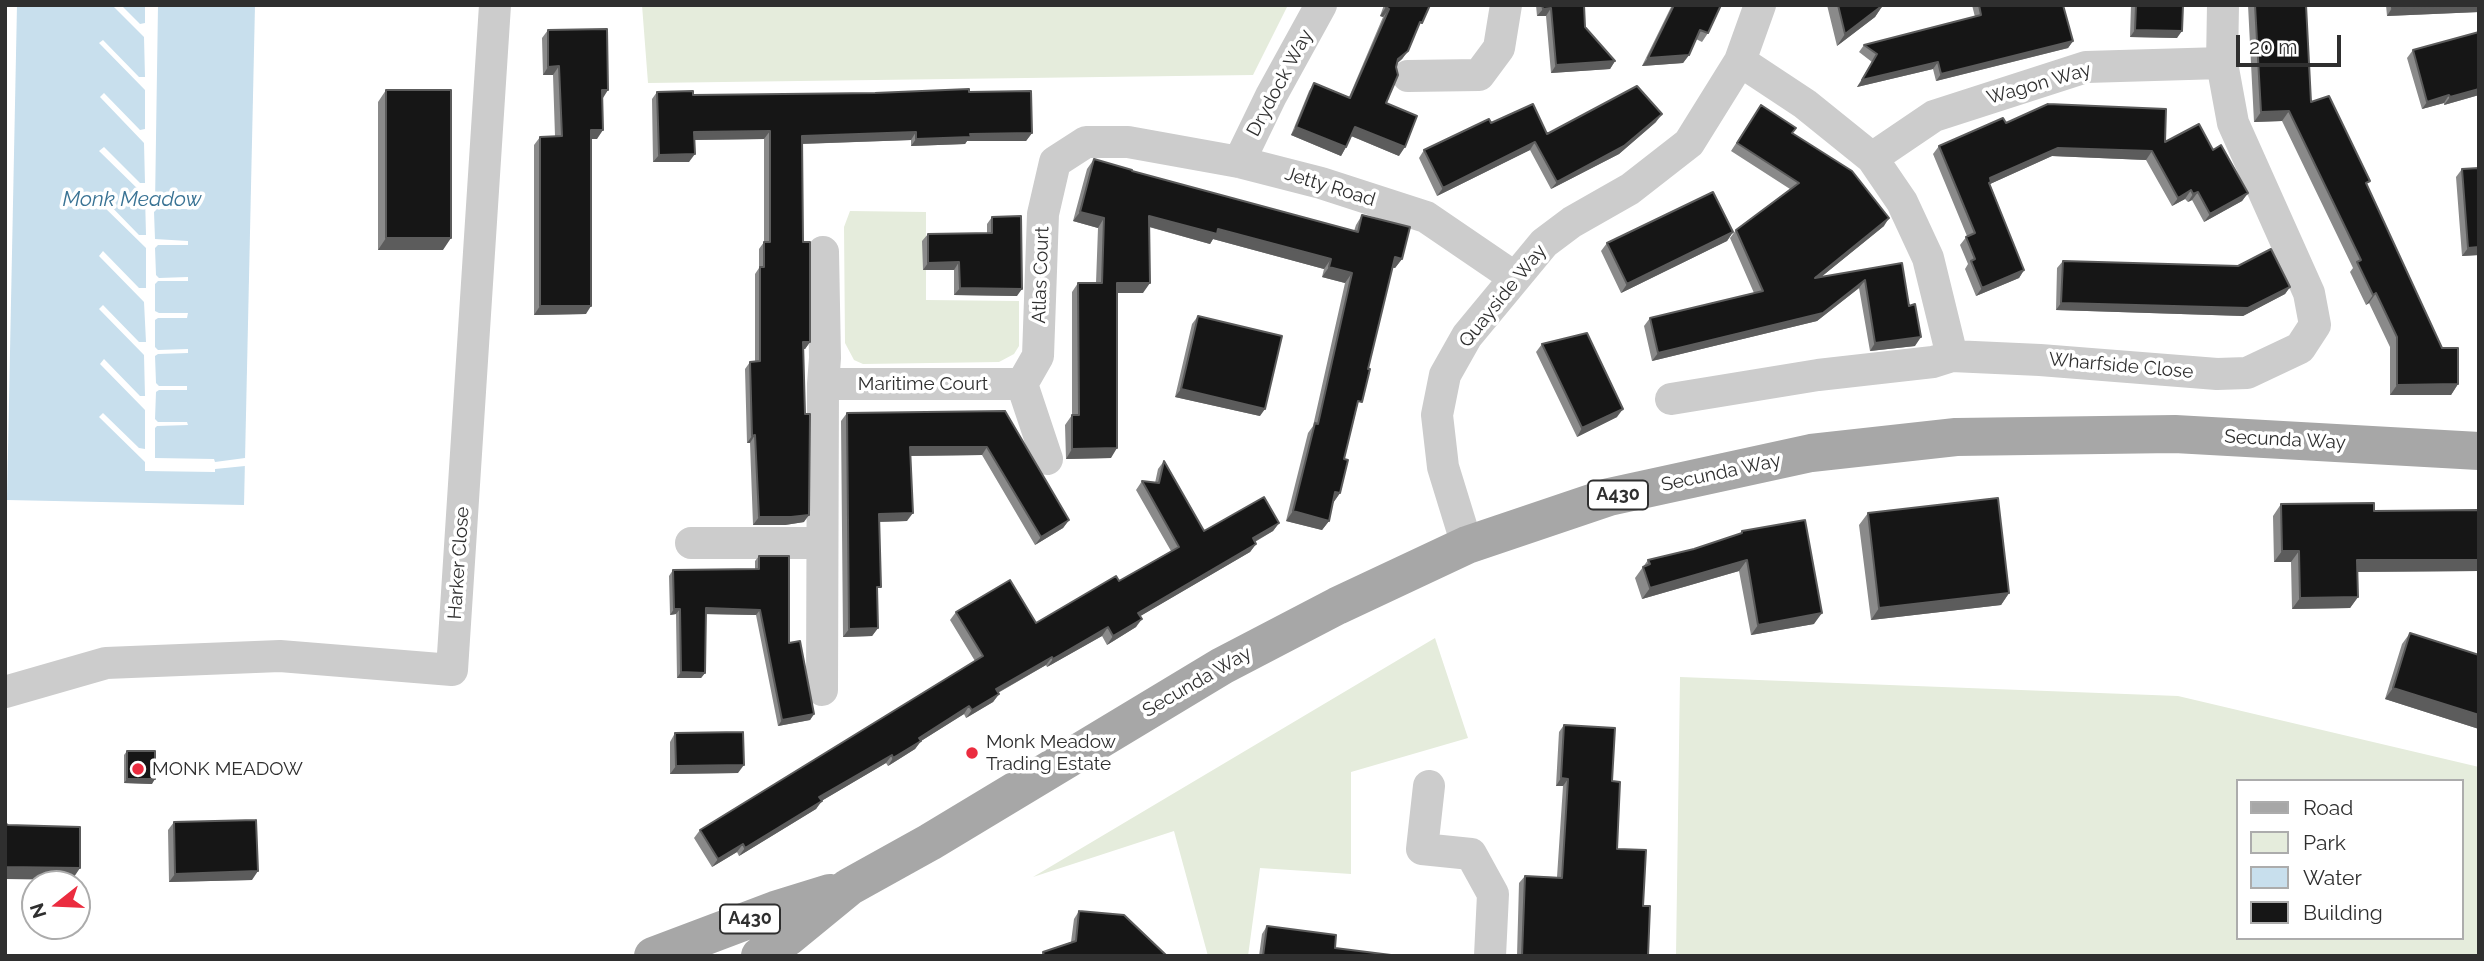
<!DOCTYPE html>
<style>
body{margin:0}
#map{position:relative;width:2484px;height:961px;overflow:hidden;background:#fff;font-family:Raleway,sans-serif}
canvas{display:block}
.frame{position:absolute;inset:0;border:7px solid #2f2f2f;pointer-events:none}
.legend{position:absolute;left:2236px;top:779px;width:228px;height:161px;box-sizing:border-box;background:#fff;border:2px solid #acacac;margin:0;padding:9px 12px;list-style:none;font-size:21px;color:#2f2f2f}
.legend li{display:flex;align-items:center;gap:14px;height:35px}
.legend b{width:35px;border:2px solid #acacac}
.north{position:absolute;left:21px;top:870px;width:70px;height:70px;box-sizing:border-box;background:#fff;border:2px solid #acacac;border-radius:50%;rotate:252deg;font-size:19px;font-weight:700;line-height:28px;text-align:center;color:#2f2f2f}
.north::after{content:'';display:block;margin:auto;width:24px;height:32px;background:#eb2c3f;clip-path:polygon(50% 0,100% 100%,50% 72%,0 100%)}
.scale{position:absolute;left:2236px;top:35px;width:105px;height:32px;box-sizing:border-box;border:4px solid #2f2f2f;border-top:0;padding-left:9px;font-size:21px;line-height:24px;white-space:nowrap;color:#2f2f2f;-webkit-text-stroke:5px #fff;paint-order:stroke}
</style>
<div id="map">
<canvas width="2484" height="961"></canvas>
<div class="frame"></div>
<ul class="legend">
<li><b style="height:9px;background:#a7a7a7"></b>Road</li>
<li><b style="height:19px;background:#e5ecdc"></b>Park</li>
<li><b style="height:19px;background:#c8dfed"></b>Water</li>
<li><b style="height:19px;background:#161616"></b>Building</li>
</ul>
<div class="north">N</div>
<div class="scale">20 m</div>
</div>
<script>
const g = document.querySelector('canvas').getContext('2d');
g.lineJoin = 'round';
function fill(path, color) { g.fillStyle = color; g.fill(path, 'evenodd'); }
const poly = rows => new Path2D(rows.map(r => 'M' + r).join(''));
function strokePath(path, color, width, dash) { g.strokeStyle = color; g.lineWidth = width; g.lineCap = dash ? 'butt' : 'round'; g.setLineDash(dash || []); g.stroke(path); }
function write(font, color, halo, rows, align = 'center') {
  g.font = font + ' Raleway,sans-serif'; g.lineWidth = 7; g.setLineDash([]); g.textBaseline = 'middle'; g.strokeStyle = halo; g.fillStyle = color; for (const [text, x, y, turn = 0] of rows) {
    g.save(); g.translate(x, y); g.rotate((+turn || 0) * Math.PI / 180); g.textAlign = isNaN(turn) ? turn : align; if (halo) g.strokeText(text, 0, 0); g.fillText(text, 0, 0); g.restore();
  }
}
const green = poly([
 [642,5,1288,5,1253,75,648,83],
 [850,211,926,212,926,300,1019,301,1019,346,1014,354,999,362,863,364,854,360,845,343,844,227],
 [1435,638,1468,738,1351,772,1351,874,1260,868,1248,956,1208,956,1174,831,1033,877],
 [1680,677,2178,696,2479,767,2479,956,1676,956],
 [2237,781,2461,781,2461,938,2237,938]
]);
const water = poly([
 [17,5,255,5,244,505,7,500]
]);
const pier = poly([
 [112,5,121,5,140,24,145,23,145,5,158,5,155,204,157,206,187,206,187,209,157,209,154,212,155,239,188,241,188,245,158,245,155,248,156,275,159,278,188,277,188,281,158,281,155,284,155,311,159,313,188,313,187,318,158,318,155,320,155,347,158,350,188,349,188,353,158,354,155,356,156,383,159,386,187,386,187,390,159,390,156,392,155,419,158,422,187,422,188,425,157,426,155,428,155,458,214,459,215,462,245,458,245,466,215,469,215,472,145,471,145,462,99,417,103,413,139,448,145,449,145,410,100,364,104,359,140,396,145,396,144,355,99,309,103,305,139,342,146,342,144,302,99,256,103,251,139,288,146,288,146,248,100,203,104,199,139,235,146,235,145,196,99,151,104,147,140,183,145,183,144,143,100,97,104,93,140,130,145,129,145,90,99,43,103,40,139,77,145,77,144,37]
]);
const street = poly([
 [1740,61,1805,104,1872,158,1902,202,1928,258,1952,356,2040,360,2217,374,2247,373,2300,348,2315,325,2309,293,2233,123,2222,63,2223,5],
 [1408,76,1479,75,1499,48,1506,5],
 [1872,158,1934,116,2086,67,2222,63],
 [1239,162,1271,96,1321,5],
 [823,384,825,358,823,252],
 [1671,399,1818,375,1933,362,1952,356],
 [1047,459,1022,384,1038,356,1043,214,1055,162,1086,142,1128,142,1239,162,1321,183,1426,217,1514,277],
 [691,543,821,543],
 [1467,545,1443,467,1437,415,1445,375,1467,336,1544,243,1572,222,1630,189,1689,143,1740,61,1760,5],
 [822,690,823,384,1022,384],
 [5,692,106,663,280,656,452,670,495,5],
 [1429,786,1422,849,1471,854,1493,894,1490,956]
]);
const primary = poly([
 [653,956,775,910,830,893],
 [760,956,788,937,849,887,930,842,1222,666,1337,606,1467,545,1609,497,1811,453,1956,437,2175,434,2479,451]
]);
const wall = poly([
 [1384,5,1430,5,1416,31,1408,51,1402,59,1396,64,1386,103,1399,156,1351,136,1346,147,1341,156,1291,135,1309,91,1314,83,1349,97,1383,17,1380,16],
 [1536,5,1584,5,1585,27,1615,61,1610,69,1551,73,1546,16,1537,16],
 [1672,5,1721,5,1708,33,1702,42,1696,39,1689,55,1683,63,1642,66],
 [1827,5,1883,5,1875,17,1837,46],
 [1972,5,2063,5,2073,41,2068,48,1936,81,1933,69,1857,87,1872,62,1859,52,1864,45,1975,17],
 [2131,5,2183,5,2177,38,2130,37],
 [2248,5,2306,5,2311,102,2367,186,2458,384,2451,395,2390,395,2390,347,2369,303,2366,305,2350,272,2353,268,2282,121,2254,122],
 [2386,5,2479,5,2479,12,2387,16],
 [548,30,602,98,597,139,591,139,586,314,534,315,534,145,540,137,555,136,553,75,543,75,542,38],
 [2479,32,2479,95,2444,105,2444,103,2422,109,2407,58,2413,50],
 [386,90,443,250,378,250,378,102],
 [657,92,693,95,969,92,1032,133,1026,141,967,141,965,144,911,146,911,140,802,144,803,242,810,342,805,349,803,349,804,522,785,525,753,525,750,443,747,443,745,369,750,362,755,361,755,274,759,268,759,249,764,242,764,139,694,140,689,162,653,162,652,99],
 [1761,105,1792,133,1884,226,1821,277,1902,263,1915,346,1870,351,1859,288,1817,321,1652,361,1644,326,1650,318,1754,293,1730,238,1736,230,1790,189,1731,151],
 [1656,122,1619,154,1551,189,1530,150,1437,196,1419,158,1424,150,1491,123,1547,134],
 [2006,123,2165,142,2213,150,2248,193,2242,201,2204,222,2192,200,2188,202,2185,199,2172,206,2146,160,2052,156,1990,184,2024,270,2019,278,1976,296,1965,269,1968,264,1960,245,1967,236,1933,154,1939,146],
 [1094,159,1132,171,1354,231,1356,225,1362,215,1402,259,1395,268,1392,268,1344,459,1340,493,1333,503,1329,521,1322,530,1286,521,1308,433,1313,426,1345,283,1322,277,1324,269,1213,239,1210,244,1149,227,1143,293,1117,293,1111,458,1066,459,1065,425,1072,415,1072,292,1078,283,1096,283,1098,228,1073,221,1087,169],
 [2462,169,2479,255,2462,256,2456,177],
 [992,217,1017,296,954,295,954,270,923,270,922,241,928,234,987,233,987,224],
 [1733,232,1727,241,1621,293,1601,251,1607,243],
 [2063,261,2290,287,2285,294,2243,316,2056,310,2057,268],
 [1198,316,1260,416,1175,397,1192,324],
 [1542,344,1617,417,1577,437,1536,352],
 [1005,411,1069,520,1063,528,1035,545,982,455,911,456,907,521,879,522,877,592,878,628,872,636,843,637,841,421,847,413],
 [1164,461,1204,531,1279,523,1273,531,1255,542,1256,544,1250,552,1140,616,1136,627,1107,645,1102,636,1047,667,1046,665,998,693,999,694,993,702,966,718,964,714,921,741,915,749,888,766,886,763,821,801,816,809,739,856,737,852,712,867,694,838,700,830,975,661,950,620,956,612,1036,623,1119,581,1171,551,1136,490,1142,481,1155,483,1158,469],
 [2281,504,2374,511,2479,510,2479,571,2357,572,2358,597,2350,608,2292,609,2291,562,2274,562,2273,516],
 [1868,513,2009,593,2001,605,1871,620,1859,525],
 [1742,531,1814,624,1751,635,1739,571,1642,599,1635,578,1648,560,1694,549,1740,534],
 [759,556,814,714,810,720,778,726,756,615,706,614,705,673,701,678,677,678,676,614,670,615,669,576,673,570,755,569,755,561],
 [2410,633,2479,655,2479,729,2385,699,2402,644],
 [1564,725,1612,781,1617,849,1643,906,1648,956,1517,956,1519,883,1525,876,1557,877,1563,786,1556,786,1559,732],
 [675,733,738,773,670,774,670,742],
 [127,751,152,784,124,783,124,755],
 [174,822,252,880,169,882,168,830],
 [1079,911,1167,956,1041,956,1043,952,1071,942,1074,919],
 [1267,926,1335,948,1399,956,1259,956,1262,934]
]);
const shadedWall = poly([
 [1883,5,1875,17,1837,46,1845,34],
 [2466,5,2479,5,2479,12,2387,16,2392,8],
 [1386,7,1389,9,1383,17,1380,16],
 [1551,8,1546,16,1537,16,1543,9],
 [2135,30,2182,31,2177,38,2130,37],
 [2073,41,2068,48,1936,81,1941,74],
 [1408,51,1402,59,1392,68,1398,59],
 [1689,55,1683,63,1642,66,1648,58],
 [1615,61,1610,69,1551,73,1556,65],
 [1938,62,1933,69,1857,87,1862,80],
 [559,66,553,75,543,75,548,67],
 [2479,89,2479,95,2444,105,2450,97],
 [602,90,608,90,603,98],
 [2449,95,2444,103,2422,109,2427,102],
 [2289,111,2282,121,2254,122,2261,112],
 [1662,114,1656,122,1619,154,1551,189,1557,182],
 [1296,127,1346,147,1341,156,1291,135],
 [1355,127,1405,147,1399,156,1349,135],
 [591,130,603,130,597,139,585,139],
 [770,131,764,139,689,140,694,132],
 [916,132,911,140,797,144,802,136],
 [1032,133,1026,141,967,141,965,144,911,146,916,139,970,134],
 [1535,142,1530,150,1437,196,1443,188],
 [2058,148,2152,151,2146,160,2052,156,1990,184,1990,178],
 [695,154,689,162,653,162,659,155],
 [2191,190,2185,199,2172,206,2178,198],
 [2198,192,2192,200,2188,202,2193,194],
 [2248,193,2242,201,2204,222,2210,214],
 [1080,212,1104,218,1098,228,1073,221],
 [1149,216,1218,229,1331,259,1324,269,1213,239,1210,244,1143,225],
 [1889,218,1884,226,1810,286,1815,278],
 [1733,232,1727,241,1621,293,1627,284],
 [386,238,451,238,443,250,378,250],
 [2479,247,2479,255,2462,256,2468,248],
 [1395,257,1402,259,1395,268,1388,266],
 [959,262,954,270,923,270,928,263],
 [1329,267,1352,273,1345,283,1322,277],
 [2024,270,2019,278,1976,296,1982,288],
 [1865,280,1859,288,1817,321,1652,361,1658,353],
 [1117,283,1150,283,1143,293,1110,293],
 [2290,287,2285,294,2243,316,2056,310,2061,303],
 [960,288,1022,289,1017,296,954,295],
 [2376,293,2369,303,2366,305,2373,295],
 [540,306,591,306,586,314,534,315],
 [1921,337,1915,346,1870,351,1875,343],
 [803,342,810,342,805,349,797,349],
 [2458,384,2451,395,2390,395,2397,385],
 [1181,389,1265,409,1260,416,1175,397],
 [1623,409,1617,417,1577,437,1582,428],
 [755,435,750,443,747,443,752,436],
 [910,447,987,447,982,455,905,456],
 [1117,448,1111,458,1066,459,1072,449],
 [1335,492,1340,493,1333,503],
 [1293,511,1329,521,1322,530,1286,521],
 [913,513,907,521,873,522,879,514],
 [809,515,804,522,785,525,753,525,759,517],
 [1069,520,1063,528,1035,545,1041,537],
 [1279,523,1273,531,1247,546,1253,538],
 [1256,544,1250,552,1132,621,1138,613],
 [2282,551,2299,551,2291,562,2274,562],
 [1747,560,1739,571,1642,599,1650,588],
 [2357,560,2479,560,2479,571,2349,572],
 [2009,593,2001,605,1871,620,1879,608],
 [2358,597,2350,608,2292,609,2300,598],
 [706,608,760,610,756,615,702,614],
 [674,609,680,609,676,614,670,615],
 [1822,613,1814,624,1751,635,1758,625],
 [1142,619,1136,627,1107,645,1113,636],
 [1108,627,1102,636,1047,667,1053,659],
 [878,628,872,636,843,637,849,629],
 [1052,657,1046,665,990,697,996,689],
 [681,672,705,673,701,678,677,678],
 [2393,688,2479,715,2479,729,2385,699],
 [999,694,993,702,966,718,972,710],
 [969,706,964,714,921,741,915,749,888,766,893,758,919,738],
 [814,714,810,720,778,726,782,720],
 [892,755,886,763,813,806,819,797],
 [744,765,738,773,670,774,676,766],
 [1561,778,1568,779,1563,786,1556,786],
 [127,779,155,779,152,784,124,783],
 [822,801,816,809,739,856,745,848],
 [743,844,737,852,712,867,718,859],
 [5,867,80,868,72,880,5,879],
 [258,871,252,880,169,882,175,874]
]);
const building = poly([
 [1387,5,1430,5,1422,23,1420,22,1408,51,1398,59,1396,67,1398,75,1386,103,1417,116,1405,147,1355,127,1346,147,1296,127,1314,83,1350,98,1389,9,1386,7,1387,5],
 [1542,5,1584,5,1585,27,1615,61,1556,65,1551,8,1543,9,1542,5],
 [1674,5,1721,5,1708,33,1700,30,1689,55,1648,58,1674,5],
 [1838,5,1883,5,1845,34,1838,5],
 [1979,5,2063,5,2073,41,1941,74,1938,62,1862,80,1877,54,1864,45,1981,15,1979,5],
 [2136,5,2183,5,2182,31,2135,30,2136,5],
 [2255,5,2306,5,2311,102,2329,96,2370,181,2366,183,2442,348,2458,348,2458,384,2397,385,2397,337,2376,293,2373,295,2357,262,2361,260,2289,111,2261,112,2255,5],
 [2392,5,2466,5,2392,8,2392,5],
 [607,29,608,90,602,90,603,130,591,130,591,306,540,306,540,137,562,136,559,66,548,67,548,30,607,29],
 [2479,32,2479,89,2450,97,2449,95,2427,102,2413,50,2479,32],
 [1637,86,1662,114,1624,146,1557,182,1535,142,1443,188,1424,150,1489,119,1491,123,1533,104,1547,134,1637,86],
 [969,89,969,92,1031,91,1032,133,970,134,971,137,916,139,916,132,802,136,803,242,810,242,810,342,803,342,805,414,810,414,809,515,791,517,759,517,755,435,752,436,750,362,760,361,760,267,764,267,764,242,770,242,770,131,694,132,695,154,659,155,657,92,693,91,693,95,875,93,969,89],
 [386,90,451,90,451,238,386,238,386,90],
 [2048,104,2166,109,2165,142,2199,124,2213,150,2221,145,2248,193,2210,214,2198,192,2193,194,2191,190,2178,198,2152,151,2058,148,1990,178,1991,182,1989,183,2024,270,1982,288,1971,261,1975,259,1966,237,1975,233,1939,146,2003,118,2006,123,2048,104],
 [1761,105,1796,128,1792,133,1852,171,1889,218,1815,278,1902,263,1909,306,1915,304,1921,337,1875,343,1865,280,1823,313,1658,353,1650,318,1763,291,1736,230,1799,183,1737,143,1761,105],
 [1094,159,1132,170,1132,171,1358,232,1362,215,1410,227,1402,259,1395,257,1368,369,1370,369,1362,402,1358,401,1344,459,1348,460,1340,493,1335,492,1329,521,1293,511,1315,423,1318,424,1352,273,1329,267,1331,259,1218,229,1217,234,1149,216,1150,283,1117,283,1117,448,1072,449,1072,415,1079,415,1078,283,1102,283,1104,218,1080,212,1094,159],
 [2479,168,2479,247,2468,248,2462,169,2479,168],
 [1713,192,1733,232,1627,284,1607,243,1713,192],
 [1021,216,1022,289,960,288,959,262,928,263,928,234,992,233,992,217,1021,216],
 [2271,249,2290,287,2248,308,2061,303,2063,261,2238,266,2271,249],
 [1198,316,1282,336,1265,409,1181,389,1198,316],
 [1587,333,1623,409,1582,428,1542,344,1587,333],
 [1005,411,1069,520,1041,537,987,447,910,447,913,513,879,514,881,587,877,587,878,628,849,629,847,413,1005,411],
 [1164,461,1204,531,1264,497,1279,523,1253,538,1256,544,1138,613,1142,619,1113,636,1108,627,1053,659,1052,657,996,689,999,694,972,710,969,706,919,738,921,741,893,758,892,755,819,797,822,801,745,848,743,844,718,859,700,830,983,656,956,612,1010,580,1036,623,1116,576,1119,581,1179,547,1142,481,1159,483,1164,461],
 [1998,498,2009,593,1879,608,1868,513,1998,498],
 [2374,503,2374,511,2479,510,2479,560,2357,560,2358,597,2300,598,2299,551,2282,551,2281,504,2374,503],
 [1805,520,1822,613,1758,625,1747,560,1650,588,1643,567,1650,564,1648,560,1694,549,1742,533,1742,531,1805,520],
 [759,556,789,556,789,643,800,641,814,714,782,720,760,610,706,608,705,673,681,672,680,609,674,609,673,570,759,569,759,556],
 [2410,633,2479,655,2479,715,2393,688,2410,633],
 [1564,725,1615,728,1612,781,1620,782,1617,849,1646,850,1643,906,1650,906,1648,956,1522,956,1525,876,1562,878,1568,779,1561,778,1564,725],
 [743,732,744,765,676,766,675,733,743,732],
 [127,751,155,751,155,779,127,779,127,751],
 [256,820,258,871,175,874,174,822,256,820],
 [5,823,8,825,80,827,80,868,5,867,5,823],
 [1079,911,1124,915,1167,956,1044,956,1043,952,1076,941,1079,911],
 [1267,926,1336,935,1335,948,1399,956,1263,956,1267,926]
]);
const markers = [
 [972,753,7,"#eb2c3f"],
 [138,769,7,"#eb2c3f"]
];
const shields = [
 [1618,495,60],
 [750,919,60]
];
const shieldNames = [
 ["A430",1618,495],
 ["A430",750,919]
];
const streetNames = [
 ["Drydock Way",1280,83,-62],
 ["Wagon Way",2039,84,-16],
 ["Jetty Road",1330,187,17],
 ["Atlas Court",1041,275,-88],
 ["Quayside Way",1503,296,-51],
 ["Wharfside Close",2121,366,5],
 ["Maritime Court",923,384],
 ["Secunda Way",2285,440,3],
 ["Secunda Way",1721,473,-12],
 ["Harker Close",459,563,-86],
 ["Secunda Way",1197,682,-30]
];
const poiNames = [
 ["Monk Meadow",986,742],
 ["Trading Estate",986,764],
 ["MONK MEADOW",152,769]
];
const waterNames = [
 ["Monk Meadow",132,200]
];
fill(green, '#e5ecdc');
fill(water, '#c8dfed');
fill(pier, '#fff');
strokePath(street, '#ccc', 32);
strokePath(primary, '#a7a7a7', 38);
fill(wall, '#8a8a8a');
fill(shadedWall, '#5c5c5c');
fill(building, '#161616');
strokePath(building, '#5c5c5c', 2);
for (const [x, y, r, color] of markers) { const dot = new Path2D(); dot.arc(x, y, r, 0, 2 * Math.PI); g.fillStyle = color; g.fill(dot); strokePath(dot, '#fff', 2.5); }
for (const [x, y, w] of shields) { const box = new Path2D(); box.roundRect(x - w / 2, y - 14.5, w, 29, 5); g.fillStyle = '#fff'; g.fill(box); strokePath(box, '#2f2f2f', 2); }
write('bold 18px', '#2f2f2f', null, shieldNames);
write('19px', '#2f2f2f', '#fff', streetNames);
write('19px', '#2f2f2f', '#fff', poiNames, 'left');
write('italic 21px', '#3a7394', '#fff', waterNames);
</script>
